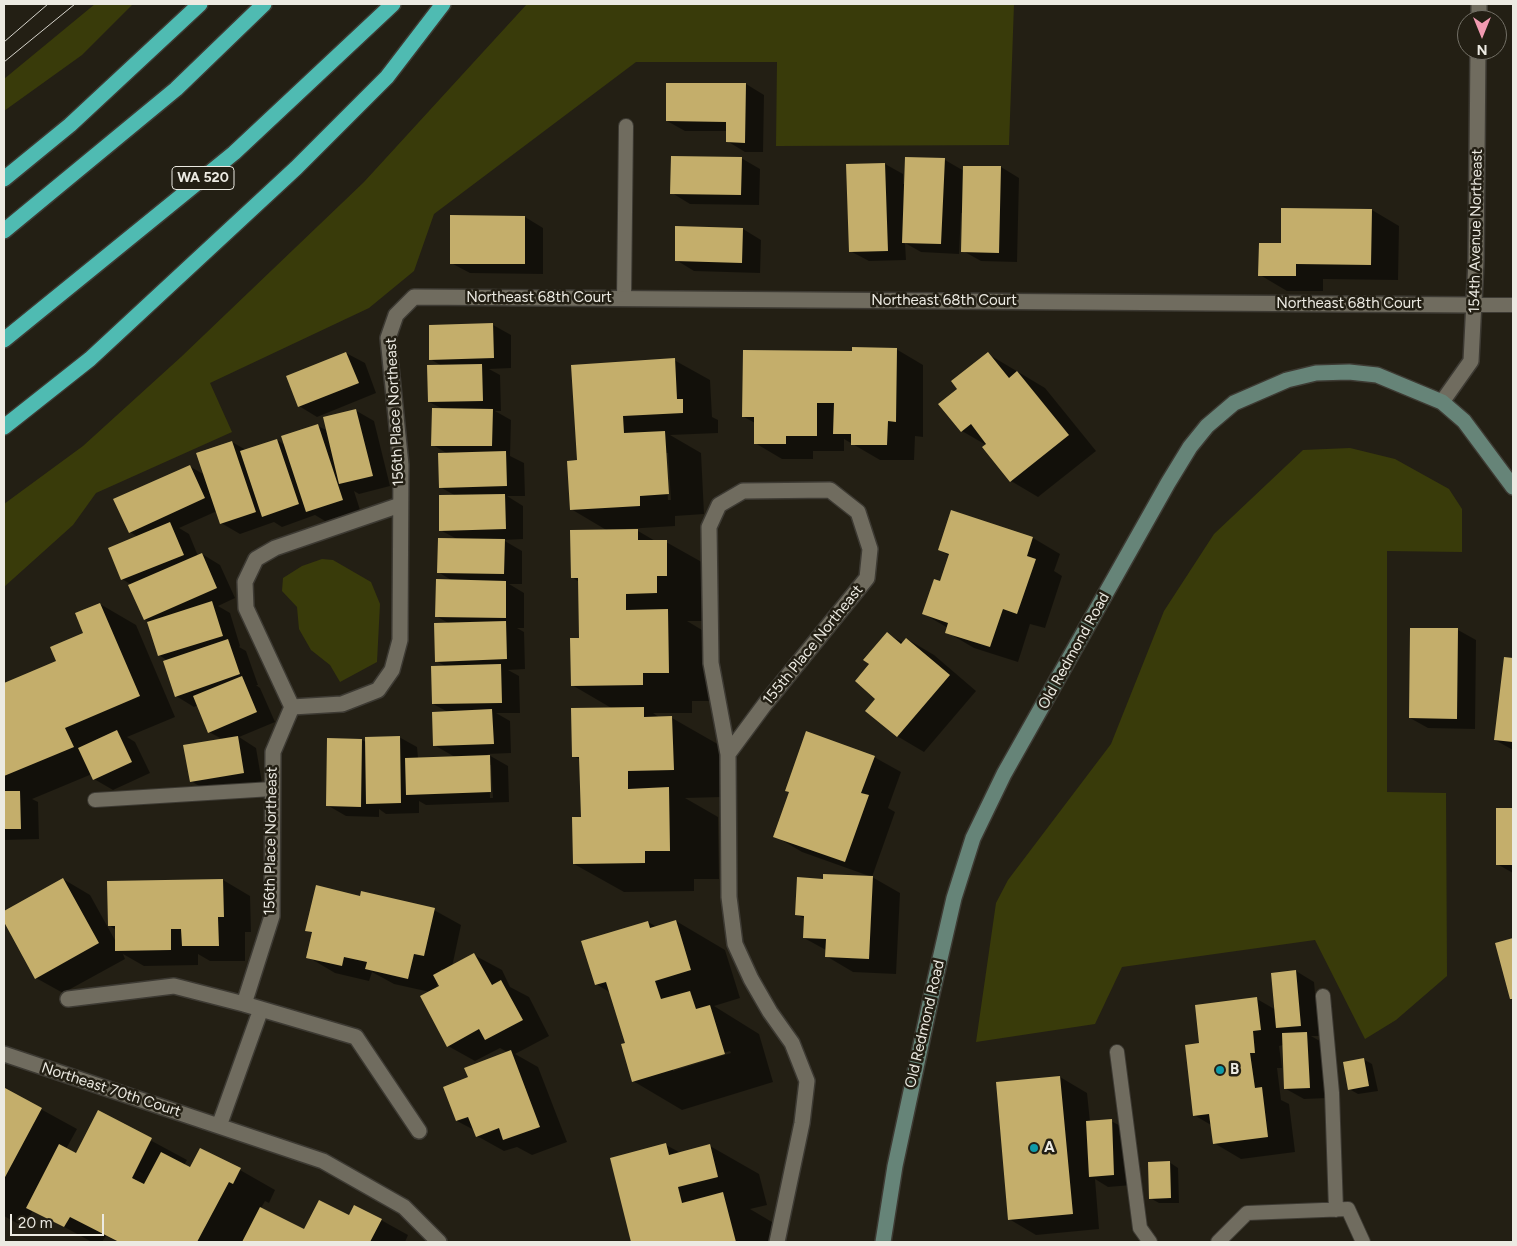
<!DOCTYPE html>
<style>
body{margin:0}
#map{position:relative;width:1517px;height:1246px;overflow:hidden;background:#231f14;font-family:Figtree,sans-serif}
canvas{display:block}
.frame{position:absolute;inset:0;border:5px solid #eceae2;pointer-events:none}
.north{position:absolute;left:1457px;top:10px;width:50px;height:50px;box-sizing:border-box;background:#231f14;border:1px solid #737066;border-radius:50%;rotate:180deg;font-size:14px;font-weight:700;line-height:20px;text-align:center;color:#eceae2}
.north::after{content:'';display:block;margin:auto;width:18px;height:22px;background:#f19ab1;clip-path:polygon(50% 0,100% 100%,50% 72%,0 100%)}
.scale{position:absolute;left:10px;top:1214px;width:94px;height:22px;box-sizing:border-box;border:2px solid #eceae2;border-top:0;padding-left:6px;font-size:15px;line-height:18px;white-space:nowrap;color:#eceae2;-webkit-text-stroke:4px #231f14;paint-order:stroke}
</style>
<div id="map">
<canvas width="1517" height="1246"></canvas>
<div class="frame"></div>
<div class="north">N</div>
<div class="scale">20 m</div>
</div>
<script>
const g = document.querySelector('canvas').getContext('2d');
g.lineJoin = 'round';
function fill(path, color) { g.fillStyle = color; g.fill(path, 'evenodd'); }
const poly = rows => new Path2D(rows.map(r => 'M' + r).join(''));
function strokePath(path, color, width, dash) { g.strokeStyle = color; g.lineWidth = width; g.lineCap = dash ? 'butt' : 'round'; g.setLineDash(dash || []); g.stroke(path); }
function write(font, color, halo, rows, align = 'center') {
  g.font = font + ' Figtree,sans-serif'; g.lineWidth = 5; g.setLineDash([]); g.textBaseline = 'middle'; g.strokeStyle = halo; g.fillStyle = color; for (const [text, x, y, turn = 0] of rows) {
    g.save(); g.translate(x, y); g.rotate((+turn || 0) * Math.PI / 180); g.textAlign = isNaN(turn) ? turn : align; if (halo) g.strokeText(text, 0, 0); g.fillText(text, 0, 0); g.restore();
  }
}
const green = poly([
 [95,4,133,4,82,55,4,111,4,79],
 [527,4,1014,4,1009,145,776,146,777,62,636,62,434,214,414,271,369,308,210,383,232,432,96,493,73,525,4,587,4,504,83,446,181,357,364,182],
 [1350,448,1395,459,1449,489,1462,509,1462,552,1387,551,1387,792,1446,793,1447,976,1396,1020,1365,1039,1315,940,1122,967,1095,1024,976,1042,996,903,1008,880,1111,744,1164,611,1214,534,1303,450],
 [322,559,333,560,371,582,380,604,377,662,340,682,330,665,311,650,299,629,297,607,282,591,283,578,302,566]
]);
const shadow = poly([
 [746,84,764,95,763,152,745,152,727,141,727,131,685,131,667,121],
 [741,158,760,169,759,205,690,204,672,193],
 [945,160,964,171,1001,167,1019,178,1017,262,981,261,963,251,963,213,961,213,959,254,921,252,905,243,906,260,869,261,850,251,885,164,903,174,903,184,905,184],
 [1372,210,1399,226,1398,280,1323,279,1323,291,1287,291,1260,275,1282,244],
 [452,216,525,217,543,228,543,274,470,273,451,263],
 [743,229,761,240,760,273,694,271,676,260],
 [493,325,511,335,511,368,489,369,500,375,501,411,495,411,511,420,510,456,524,463,525,496,507,496,523,506,523,539,503,540,522,551,522,584,509,584,524,593,524,628,517,628,524,632,525,669,508,670,519,676,520,713,496,713,510,721,511,753,487,754,508,766,509,802,426,805,419,801,419,813,386,814,379,809,379,817,346,816,327,805,362,740,366,742,399,737,417,747,418,758,455,757,434,745,448,712,433,704,447,667,436,661,450,624,436,616,453,581,438,572,457,539,440,530,456,496,440,487,448,454,433,445,443,409,429,402,442,366,430,359],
 [489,765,491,765,493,798,490,798],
 [896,349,923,365,923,437,915,436,914,460,880,460,844,439,844,451,813,451,813,459,782,459,755,443,755,423,744,417,854,352],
 [346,353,365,363,376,393,317,417,299,406,287,376],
 [988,354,1045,388,1096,451,1038,497,1011,481,984,447,986,445,962,431,958,389],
 [674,360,710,380,712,417,718,420,718,433,670,435,701,453,704,514,675,516,675,526,626,529,626,531,638,531,657,542,666,542,716,570,706,621,687,621,717,639,718,701,692,701,692,713,653,713,660,718,672,718,721,746,722,797,685,798,718,817,719,879,694,879,694,891,624,892,574,864,582,819,581,760,573,756,613,709,572,685,580,639,579,582,572,577,608,531,571,509,578,462],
 [665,453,668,453,671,500,668,500],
 [355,410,374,421,390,486,359,494,354,491,360,510,325,521,315,515,282,527,274,522,240,534,221,523,217,511,179,528,189,534,198,556,202,554,220,565,235,598,218,606,230,613,240,646,239,647,246,651,258,685,256,685,260,688,275,722,239,737,256,748,262,783,209,792,191,781,222,739,209,732,198,705,194,707,176,696,168,661,159,655,148,621,145,619,132,585,122,579,138,537,130,532,189,466,205,475,232,442,246,450,277,440,285,445,318,426,328,431],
 [1033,538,1060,554,1054,571,1062,576,1045,628,1030,624,1018,662,974,648,947,632,948,628,924,614,941,583,950,556,939,550],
 [100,604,136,625,175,717,127,737,135,742,150,773,113,790,94,779,92,774,32,799,38,802,39,839,4,840,4,684,57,662,85,633],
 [1411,629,1458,630,1476,640,1475,729,1428,728,1410,718],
 [887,634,904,643,907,639,934,655,976,691,924,752,897,736,877,698,870,664],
 [1505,659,1513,660,1513,750,1495,740],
 [874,757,901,772,888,808,895,812,872,877,802,852,775,836,791,792],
 [1497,810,1513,810,1513,873,1497,864],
 [872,877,900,893,896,974,853,972,826,956,826,950,804,938,805,919,796,914,825,880],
 [63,879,90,895,116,942,116,930,109,925,108,882,223,880,250,896,251,932,245,932,245,961,210,961,198,954,198,965,144,966,123,954,125,959,63,993,36,978,4,919,4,913],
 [361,897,434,910,461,925,452,967,474,955,502,970,510,987,529,997,549,1036,515,1054,538,1067,567,1142,532,1155,517,1147,504,1151,477,1136,474,1130,457,1121,469,1078,509,1053,500,1048,475,1061,448,1046,430,992,394,984,372,972,369,981,335,973,308,957,313,934,307,930],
 [441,969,446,970,440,973],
 [438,981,440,986,436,989],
 [676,921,725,950,740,998,714,1006,759,1034,773,1082,682,1110,633,1081,626,1044,611,993,596,984,648,922,657,927],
 [730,1051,731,1053,673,1071,673,1068],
 [1513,939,1513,1000,1511,999,1497,944],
 [1296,971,1314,982,1319,1036,1311,1036,1325,1044,1328,1098,1304,1099,1286,1089,1283,1045,1279,1046,1282,1068,1277,1068,1281,1100,1289,1104,1295,1152,1241,1159,1214,1143,1211,1125,1194,1115,1201,1044,1257,999,1276,1010],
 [1363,1059,1372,1064,1378,1091,1358,1094,1349,1089],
 [1060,1077,1087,1093,1090,1122,1111,1121,1130,1131,1132,1185,1108,1187,1095,1179,1099,1229,1036,1235,1009,1219],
 [6,1090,77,1129,66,1149,76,1154,98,1112,187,1160,184,1165,190,1169,240,1170,275,1190,269,1203,265,1201,261,1208,305,1231,349,1217,381,1220,408,1235,405,1242,118,1242,106,1236,102,1242,92,1242,33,1210,24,1227,4,1216,4,1093],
 [666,1145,681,1153,710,1146,759,1174,767,1205,750,1209,772,1222,778,1242,632,1242,611,1159],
 [1169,1162,1178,1168,1179,1203,1159,1203,1150,1198]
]);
const building = poly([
 [666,83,746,83,745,143,726,142,726,122,666,121],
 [671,156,742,157,741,195,670,194],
 [905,157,945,158,941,244,902,243],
 [885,163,888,251,849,252,846,164],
 [963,166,1001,166,999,253,961,252],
 [1281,208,1372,209,1371,265,1296,264,1296,276,1258,276,1259,243,1281,243],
 [450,215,525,216,525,264,450,264],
 [675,226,743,228,742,263,675,261],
 [493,323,494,358,429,360,429,325],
 [852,347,897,348,896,422,888,421,887,445,851,445,851,434,833,434,834,403,817,403,817,436,786,436,786,444,754,444,754,417,742,417,743,350,852,351],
 [346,352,359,383,298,407,286,376],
 [988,352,1009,378,1017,371,1069,435,1010,482,982,447,986,444,971,424,961,432,938,404,957,389,951,381],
 [675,358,677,399,683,399,683,413,623,416,624,433,665,431,669,494,640,496,640,506,570,510,567,461,577,460,571,365],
 [482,364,483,401,428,402,427,365],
 [432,408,493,409,492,446,431,446],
 [356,409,373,476,339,484,323,417],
 [318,424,343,500,306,512,281,436],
 [277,439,299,504,262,517,240,451],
 [232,441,256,512,220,524,196,453],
 [506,451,507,486,439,488,438,453],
 [190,465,205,498,129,533,113,499],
 [505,494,506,529,439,531,439,495],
 [951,510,1033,537,1027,556,1036,559,1017,614,1003,609,990,647,945,633,948,623,922,614,934,579,940,581,949,554,938,550],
 [170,522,184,555,121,580,108,548],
 [638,529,638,540,667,540,667,576,657,576,657,593,626,594,626,610,668,609,669,673,643,673,643,685,571,686,570,638,579,638,578,578,571,578,570,530],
 [438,538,505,539,504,574,437,573],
 [202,553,217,588,144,620,128,585],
 [436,579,506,581,506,618,435,617],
 [212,601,223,636,158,656,147,622],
 [100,603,140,696,65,728,74,747,4,776,4,683,56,661,50,647,83,633,75,613],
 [506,621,507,659,435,662,434,623],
 [1410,628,1458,628,1457,719,1409,718],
 [887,632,901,644,906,638,950,675,897,737,865,711,875,699,855,681,869,664,863,660],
 [228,639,240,674,175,697,163,661],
 [1504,657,1513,658,1513,742,1494,740],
 [501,664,502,703,432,704,431,666],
 [242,676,257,712,208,733,193,696],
 [644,707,644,717,672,716,674,770,628,771,628,789,669,787,670,851,645,851,645,863,573,864,572,817,581,817,579,757,572,757,571,708],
 [492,709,494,744,433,746,432,712],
 [117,730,132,762,93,780,78,748],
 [806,731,875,756,861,793,869,795,845,862,773,837,789,792,785,791],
 [238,736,244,773,190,782,183,745],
 [400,736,401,803,366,804,365,737],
 [327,738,362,739,361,807,326,806],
 [490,755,491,792,406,795,405,758],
 [4,791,20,791,21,829,4,829],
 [1496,808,1513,808,1513,865,1496,865],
 [823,874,873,876,869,959,825,957,826,939,803,938,804,916,795,915,797,877,823,879],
 [63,878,99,943,35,979,4,922,4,911],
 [223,879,224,917,218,917,219,946,182,946,181,929,171,929,171,950,115,951,115,926,108,926,107,881],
 [316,885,360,896,361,891,435,908,424,956,414,954,408,979,365,969,367,962,344,957,342,966,306,958,312,932,305,931],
 [676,920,691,970,655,981,661,999,690,991,696,1009,710,1005,725,1054,632,1082,621,1044,625,1043,606,982,595,985,581,941,648,921,650,928],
 [1513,938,1513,999,1510,999,1495,943],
 [474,953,492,985,501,980,523,1020,485,1040,479,1029,447,1047,420,996,439,986,433,975],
 [1296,970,1301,1026,1276,1028,1271,973],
 [1257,997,1261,1030,1253,1031,1255,1053,1250,1053,1255,1088,1262,1087,1268,1137,1213,1144,1209,1114,1193,1116,1185,1045,1199,1043,1195,1005],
 [1307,1032,1310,1088,1284,1089,1282,1033],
 [511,1050,540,1127,503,1140,499,1128,476,1137,468,1117,456,1121,443,1087,468,1077,464,1068],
 [1364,1058,1369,1086,1348,1090,1343,1062],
 [1060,1076,1073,1214,1008,1220,996,1082],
 [5,1088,42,1108,4,1179,4,1091],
 [98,1110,152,1138,132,1178,144,1184,161,1152,190,1167,200,1148,241,1168,233,1184,229,1182,197,1242,119,1242,70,1217,64,1227,26,1208,59,1144,76,1153],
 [1112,1119,1114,1175,1089,1177,1086,1121],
 [666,1143,669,1155,710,1144,718,1177,678,1187,682,1203,723,1192,736,1242,631,1242,610,1158],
 [1170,1161,1171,1198,1149,1199,1148,1162],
 [319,1200,349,1215,354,1205,382,1219,370,1242,242,1242,260,1207,304,1229]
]);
const lane = poly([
 [624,299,626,126],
 [1475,305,1513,305],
 [95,800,272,789],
 [1323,996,1332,1093,1336,1210],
 [1117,1052,1140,1228,1150,1242],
 [1218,1242,1247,1213,1348,1209,1363,1242]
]);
const street = poly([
 [1479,20,1479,4],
 [1442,402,1471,361,1476,261,1478,50],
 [292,707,342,704,378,690,392,670,400,640,401,465,388,338,396,315,414,297,1475,305],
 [728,754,765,704,867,578,870,549,858,512,830,490,743,491,719,505,709,527,711,663,728,754,729,897,735,944,751,979,770,1012,792,1043,807,1081,802,1123,777,1242],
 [68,999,174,986,244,1004,356,1037,419,1131],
 [244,1004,272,916,273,752,292,707,246,608,245,582,256,559,275,548,400,505],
 [4,1054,323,1161,404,1207,439,1242],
 [219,1126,261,1009]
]);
const secondary = poly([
 [883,1242,895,1166,931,998,954,898,973,838,1004,774,1168,483,1190,447,1207,426,1234,403,1287,380,1316,373,1349,372,1377,375,1442,402,1464,421,1513,487]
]);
const highway = poly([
 [4,179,70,125,200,4],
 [4,231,176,89,264,4],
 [4,340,234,153,393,4],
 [4,427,90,359,296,168,387,77,443,4]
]);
const tram = poly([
 [4,42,48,4],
 [4,62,75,4]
]);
const markers = [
 [1220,1070,5,"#0f9aa8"],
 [1034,1148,5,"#0f9aa8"]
];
const shields = [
 [203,178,62]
];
const shieldNames = [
 ["WA 520",203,178]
];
const streetNames = [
 ["154th Avenue Northeast",1476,231,-89],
 ["Northeast 68th Court",539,298],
 ["Northeast 68th Court",944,301],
 ["Northeast 68th Court",1349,304],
 ["156th Place Northeast",395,412,-93],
 ["155th Place Northeast",813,645,-51],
 ["Old Redmond Road",1074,651,-61],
 ["156th Place Northeast",271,841,-89],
 ["Old Redmond Road",925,1024,-77],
 ["Northeast 70th Court",111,1090,18]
];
const poiNames = [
 ["B",1230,1070],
 ["A",1044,1148]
];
fill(green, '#393b0a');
fill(shadow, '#0007');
fill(building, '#c4ae6b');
strokePath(lane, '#3d3a33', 16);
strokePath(street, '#3d3a33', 18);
strokePath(secondary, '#3d3a33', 18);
strokePath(highway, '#3d3a33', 18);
strokePath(lane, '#706c5f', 14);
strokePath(street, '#706c5f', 15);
strokePath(secondary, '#668478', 15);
strokePath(highway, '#4fbbb2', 15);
strokePath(tram, '#d6d4cc', 1);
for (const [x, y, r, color] of markers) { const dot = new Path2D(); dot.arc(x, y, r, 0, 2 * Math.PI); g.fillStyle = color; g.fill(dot); strokePath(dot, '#231f14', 2); }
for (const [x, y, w] of shields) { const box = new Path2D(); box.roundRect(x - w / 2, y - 11.5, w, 23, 4); g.fillStyle = '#231f14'; g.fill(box); strokePath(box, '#eceae2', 1); }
write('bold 14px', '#eceae2', null, shieldNames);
write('15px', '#eceae2', '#231f14', streetNames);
write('bold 15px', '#eceae2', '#231f14', poiNames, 'left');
</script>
